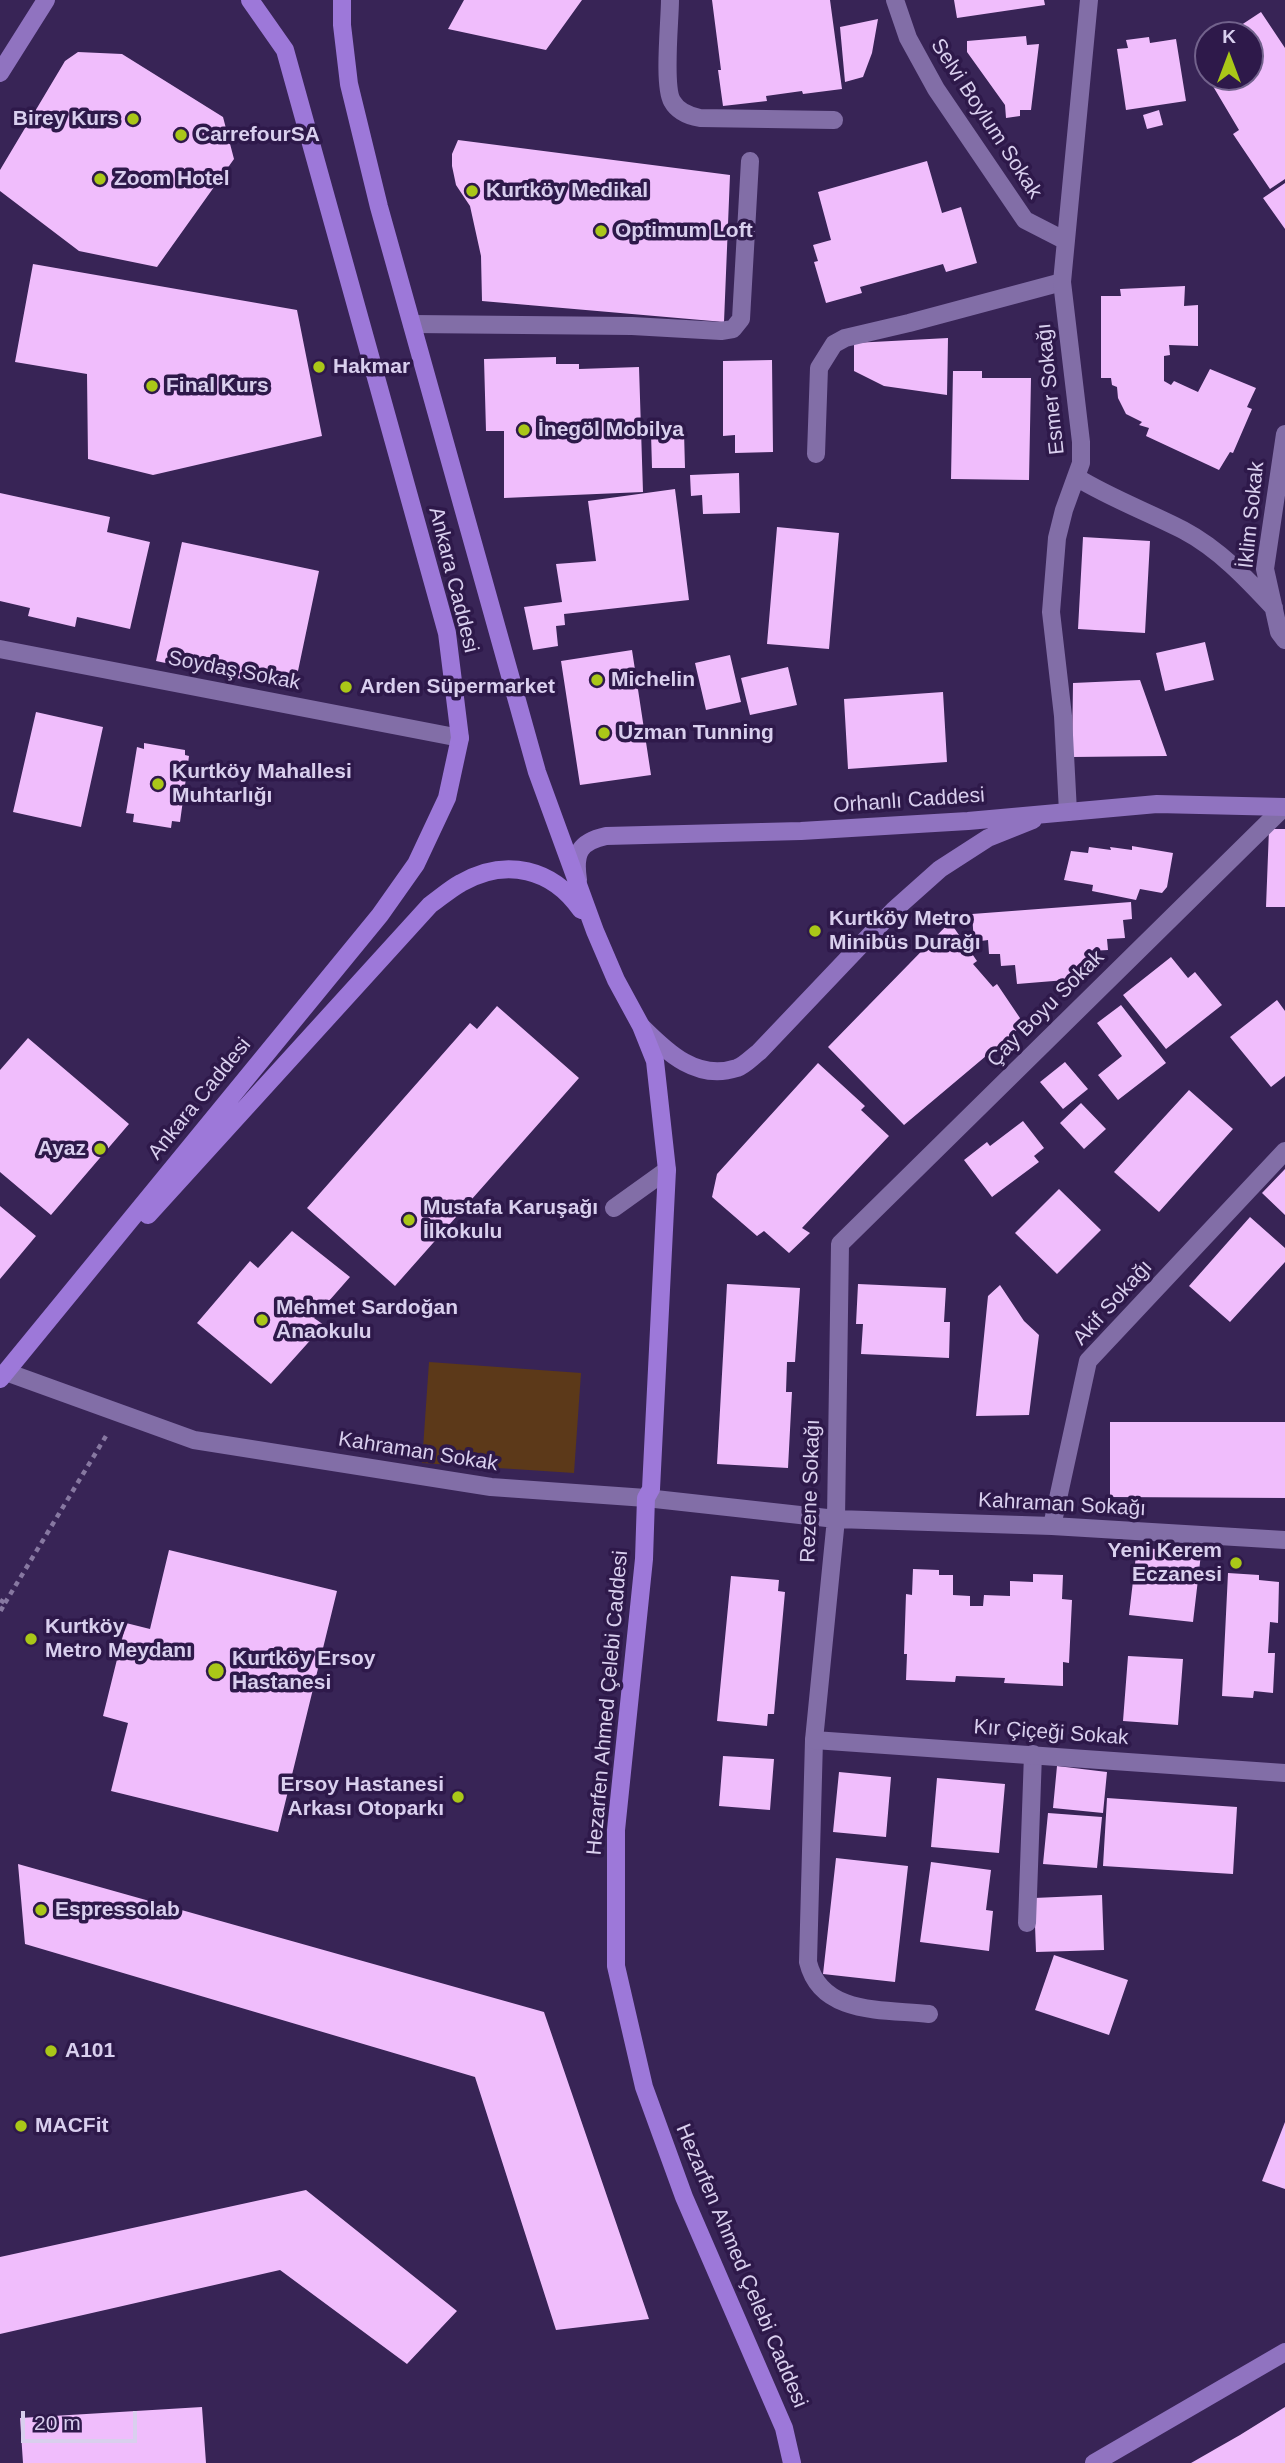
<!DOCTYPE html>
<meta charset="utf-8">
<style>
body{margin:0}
#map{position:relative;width:1285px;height:2463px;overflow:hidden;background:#382456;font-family:Arial,sans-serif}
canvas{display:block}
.north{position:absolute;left:1194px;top:21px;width:70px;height:70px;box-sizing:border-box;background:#2e194a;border:2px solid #72628c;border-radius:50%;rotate:0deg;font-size:19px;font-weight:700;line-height:28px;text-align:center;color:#d9cfee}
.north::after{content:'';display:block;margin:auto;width:24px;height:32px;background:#aac718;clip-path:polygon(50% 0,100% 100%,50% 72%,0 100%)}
.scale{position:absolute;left:21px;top:2411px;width:116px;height:32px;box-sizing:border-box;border:4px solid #d9cfee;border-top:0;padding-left:9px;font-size:21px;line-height:24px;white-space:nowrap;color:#d9cfee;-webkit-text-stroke:5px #2e194a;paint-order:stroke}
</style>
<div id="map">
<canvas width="1285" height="2463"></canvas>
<div class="north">K</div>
<div class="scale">20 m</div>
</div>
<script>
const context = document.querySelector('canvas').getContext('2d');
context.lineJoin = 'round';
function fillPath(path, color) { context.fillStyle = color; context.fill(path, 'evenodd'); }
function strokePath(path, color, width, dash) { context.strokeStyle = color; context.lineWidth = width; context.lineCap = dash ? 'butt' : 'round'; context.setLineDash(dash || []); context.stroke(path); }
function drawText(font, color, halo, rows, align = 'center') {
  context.font = font + ' Arial,sans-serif'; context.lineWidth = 7; context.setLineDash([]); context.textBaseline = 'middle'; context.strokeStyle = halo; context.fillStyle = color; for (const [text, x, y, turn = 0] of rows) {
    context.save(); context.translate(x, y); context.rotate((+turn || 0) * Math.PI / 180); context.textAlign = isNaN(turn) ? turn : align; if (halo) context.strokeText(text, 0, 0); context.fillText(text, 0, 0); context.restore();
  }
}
fillPath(new Path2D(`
 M 429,1362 L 581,1373 L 574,1473 L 422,1463 Z`), '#5c3919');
fillPath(new Path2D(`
 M 464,0 L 582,0 L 546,50 L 448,29 Z
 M 712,0 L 830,0 L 842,89 L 803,94 L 802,91 L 766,96 L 767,101 L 723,106 L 718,70 L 721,70 Z
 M 954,0 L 1044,0 L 1045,5 L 957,18 Z
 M 1261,12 L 1285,48 L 1285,179 L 1270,189 L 1233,134 L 1239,130 L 1198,61 L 1208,55 L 1208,77 L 1250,77 L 1250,35 L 1226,35 Z
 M 878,19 L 872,53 L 863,77 L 845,82 L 840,27 Z
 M 1026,36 L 1027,45 L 1039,44 L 1031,110 L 1020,110 L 1020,116 L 1006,118 L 1005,105 L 967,52 L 967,41 Z
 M 1149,37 L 1150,43 L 1176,39 L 1186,101 L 1126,110 L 1117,49 L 1128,48 L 1126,40 Z
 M 78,52 L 122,54 L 223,117 L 234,159 L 157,267 L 79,251 L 0,191 L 0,170 L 65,61 Z
 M 1159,110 L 1163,125 L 1147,129 L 1143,115 Z
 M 458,140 L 730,175 L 724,322 L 482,301 L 481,256 L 470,206 L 456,185 L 452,166 L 452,154 Z
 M 927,161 L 942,213 L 961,207 L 977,263 L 946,272 L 943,264 L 860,287 L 862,293 L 826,303 L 814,262 L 818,261 L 813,245 L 831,240 L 818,192 Z
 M 1285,183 L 1285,229 L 1263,198 Z
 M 33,264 L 297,310 L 322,436 L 153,475 L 88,459 L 87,374 L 15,362 Z
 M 1185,286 L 1184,306 L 1198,305 L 1198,346 L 1169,345 L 1170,355 L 1164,356 L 1164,381 L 1171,385 L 1174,381 L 1198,392 L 1210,369 L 1256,388 L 1247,407 L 1252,409 L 1233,453 L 1230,452 L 1219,470 L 1146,436 L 1149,428 L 1139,425 L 1142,422 L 1126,414 L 1118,398 L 1117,387 L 1112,385 L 1111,378 L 1101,378 L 1101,296 L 1121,296 L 1120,289 Z
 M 948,338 L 947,395 L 884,386 L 854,371 L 854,343 Z
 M 556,357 L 556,364 L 579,364 L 579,369 L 639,367 L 643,492 L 504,498 L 504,431 L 486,431 L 484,359 Z
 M 772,360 L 773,452 L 735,453 L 735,435 L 723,436 L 723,361 Z
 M 953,371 L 982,371 L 982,378 L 1031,378 L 1029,480 L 951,479 Z
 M 684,432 L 685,468 L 652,468 L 651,433 Z
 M 739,473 L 740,513 L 703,514 L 702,495 L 691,496 L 690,475 Z
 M 675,489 L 689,600 L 564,614 L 565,625 L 556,626 L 558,646 L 533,650 L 524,607 L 562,602 L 556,564 L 596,561 L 588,501 Z
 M 0,493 L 110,517 L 107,532 L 150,542 L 130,629 L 77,617 L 75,627 L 28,616 L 30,608 L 0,601 Z
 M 777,527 L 839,533 L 829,649 L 767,644 Z
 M 1083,537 L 1150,541 L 1145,633 L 1078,629 Z
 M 182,542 L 319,571 L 294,690 L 156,661 Z
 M 1205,642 L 1214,680 L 1165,691 L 1156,653 Z
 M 632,650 L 651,775 L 580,785 L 561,661 Z
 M 730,655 L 741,702 L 706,710 L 695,663 Z
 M 788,667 L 797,705 L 750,715 L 741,678 Z
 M 1140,680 L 1167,756 L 1072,757 L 1073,683 Z
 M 943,692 L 947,762 L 848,769 L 844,699 Z
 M 36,712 L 103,727 L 81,827 L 13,812 Z
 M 144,743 L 185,750 L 185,755 L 189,756 L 180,822 L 172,821 L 171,828 L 133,822 L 134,814 L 126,813 L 137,747 L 144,749 Z
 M 1269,829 L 1285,829 L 1285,907 L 1266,907 Z
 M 1132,846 L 1173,853 L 1167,887 L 1162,893 L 1140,889 L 1136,900 L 1092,891 L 1093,885 L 1064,880 L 1071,851 L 1088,853 L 1089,847 L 1111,850 L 1110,847 L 1132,850 Z
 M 1131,902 L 1132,919 L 1123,920 L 1125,938 L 1107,939 L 1108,950 L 1090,951 L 1091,968 L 1078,968 L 1078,979 L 1017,984 L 1015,965 L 1001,966 L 1000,954 L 989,954 L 988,940 L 974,942 L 972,914 Z
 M 950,922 L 977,961 L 973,964 L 993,987 L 997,984 L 1024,1024 L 904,1125 L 828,1047 Z
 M 1171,957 L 1188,978 L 1195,972 L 1222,1005 L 1166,1049 L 1123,995 Z
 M 1277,1000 L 1285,1011 L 1285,1076 L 1271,1087 L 1230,1037 Z
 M 1121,1005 L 1166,1063 L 1118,1100 L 1098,1075 L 1122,1056 L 1097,1023 Z
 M 497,1006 L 579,1078 L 395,1286 L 307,1208 L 470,1023 L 477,1029 Z
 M 28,1038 L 129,1124 L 51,1215 L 0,1172 L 0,1070 Z
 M 1065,1062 L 1088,1089 L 1063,1109 L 1040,1082 Z
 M 818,1063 L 865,1106 L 861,1110 L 889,1136 L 802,1228 L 810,1233 L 789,1253 L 764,1231 L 757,1236 L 712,1197 L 717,1174 Z
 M 1189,1090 L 1233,1129 L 1159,1212 L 1114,1172 Z
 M 1081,1103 L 1106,1129 L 1084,1149 L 1060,1123 Z
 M 1023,1121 L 1044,1148 L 1034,1156 L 1039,1162 L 992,1197 L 964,1160 L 987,1142 L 990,1146 Z
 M 1285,1169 L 1285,1215 L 1262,1193 Z
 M 1059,1189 L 1101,1230 L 1057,1274 L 1015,1233 Z
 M 0,1206 L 36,1236 L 0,1279 Z
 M 1250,1217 L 1285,1248 L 1285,1262 L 1230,1322 L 1189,1286 Z
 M 292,1231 L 350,1277 L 314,1318 L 324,1325 L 271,1384 L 197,1323 L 250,1261 L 258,1268 Z
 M 727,1284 L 800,1288 L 795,1362 L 787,1362 L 786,1392 L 792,1392 L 788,1468 L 717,1464 Z
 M 858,1284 L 946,1288 L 944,1322 L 950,1322 L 949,1358 L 861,1354 L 863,1324 L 856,1324 Z
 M 1000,1285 L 1024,1321 L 1039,1335 L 1029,1415 L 976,1416 L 988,1296 Z
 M 1110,1422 L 1285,1422 L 1285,1498 L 1110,1497 Z
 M 1137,1547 L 1201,1554 L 1193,1622 L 1129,1615 Z
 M 169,1550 L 337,1591 L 278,1832 L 111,1791 L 128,1723 L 103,1716 L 126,1623 L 150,1629 Z
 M 913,1569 L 939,1570 L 939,1575 L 953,1575 L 953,1595 L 970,1596 L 970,1606 L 983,1606 L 984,1595 L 1010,1596 L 1010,1581 L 1033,1582 L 1033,1574 L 1063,1575 L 1062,1599 L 1072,1600 L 1069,1663 L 1063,1662 L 1063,1686 L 1004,1683 L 1005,1678 L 956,1676 L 955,1682 L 906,1680 L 907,1654 L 904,1654 L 906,1594 L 912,1595 Z
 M 1228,1573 L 1259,1575 L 1259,1580 L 1279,1582 L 1278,1623 L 1270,1622 L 1268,1653 L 1275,1653 L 1273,1693 L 1254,1691 L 1253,1698 L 1222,1696 Z
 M 731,1576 L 779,1580 L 778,1591 L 785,1592 L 774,1714 L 768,1714 L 767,1726 L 717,1721 Z
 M 1128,1656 L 1183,1659 L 1178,1725 L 1123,1721 Z
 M 723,1756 L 774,1759 L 770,1810 L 719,1806 Z
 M 1057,1766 L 1107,1772 L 1103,1813 L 1053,1808 Z
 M 839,1772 L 891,1777 L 886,1837 L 833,1832 Z
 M 937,1778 L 1005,1784 L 999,1853 L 931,1847 Z
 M 1107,1798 L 1237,1807 L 1233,1874 L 1103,1866 Z
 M 1048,1813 L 1102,1817 L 1097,1868 L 1043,1864 Z
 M 836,1858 L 908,1866 L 895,1982 L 823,1974 Z
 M 931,1862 L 991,1870 L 986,1910 L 993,1911 L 989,1951 L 920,1942 Z
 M 18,1864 L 544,2012 L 649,2319 L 556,2330 L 475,2077 L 25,1944 Z
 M 1102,1895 L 1104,1950 L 1036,1952 L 1034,1898 Z
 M 1054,1955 L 1128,1980 L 1109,2035 L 1035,2010 Z
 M 1285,2122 L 1285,2189 L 1262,2181 Z
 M 306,2190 L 457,2311 L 407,2364 L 280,2270 L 0,2334 L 0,2257 Z
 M 202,2407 L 206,2463 L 23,2463 L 20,2418 Z
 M 1285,2407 L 1285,2463 L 1191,2463 L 1240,2435 Z`), '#f0bdfc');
strokePath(new Path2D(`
 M 0,1600 L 5,1603 L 0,1612
 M 5,1603 L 106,1436`), '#8778a1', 4.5, [5, 5]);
strokePath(new Path2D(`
 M 670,0 C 670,21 663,85 672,101 C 678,112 689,116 700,118 L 834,120
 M 412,324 L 632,326 L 721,331 L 733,329 L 741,319 L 750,161
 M 816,454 L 819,368 L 834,344 L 845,338 L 909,323 L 1062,282
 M 614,1208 L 667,1170
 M 814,1740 L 808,1962 C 821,2016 885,2009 929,2014
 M 1027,1923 L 1033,1754`), '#826ea7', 18);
strokePath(new Path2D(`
 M 895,0 L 908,38 L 936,89 L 1025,220 L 1064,240
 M 1285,434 L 1265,569 L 1279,632 L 1285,640
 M 1076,477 C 1110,498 1148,512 1183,530 C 1219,549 1247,579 1274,608
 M 0,649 L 460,738
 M 1284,807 L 840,1244 L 836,1519 L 814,1740 L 1285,1773
 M 1068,812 L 1063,716 L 1051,612 L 1057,538 L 1064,510 L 1081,463 L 1081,442 L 1062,282 L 1089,0
 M 6,1372 L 194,1440 L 491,1487 L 646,1498 L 836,1519 L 1052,1526 L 1285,1540
 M 1052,1526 L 1088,1361 L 1285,1151`), '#826ea7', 18);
strokePath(new Path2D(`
 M 0,73 L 46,0
 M 578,880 C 574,853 579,842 606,836 L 801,831 L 968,821 L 1157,804 L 1285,807
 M 642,1027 C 668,1053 697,1081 737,1068 C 745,1065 752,1057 759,1052 L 894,910 L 940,869 L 988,838 L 1033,820
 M 1094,2463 L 1285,2352`), '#9073c0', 18);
strokePath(new Path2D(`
 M 342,0 L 342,25 L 349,84 L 379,207 L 537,772 L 595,931 L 616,980 L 641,1026 L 655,1061 L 667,1170 L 651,1489 L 646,1498 L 644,1559 L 616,1830 L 616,1966 L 644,2087 L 684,2197 L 784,2428 L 792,2463
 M 148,1215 L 430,905 C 440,898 450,889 461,883 C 506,857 553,869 581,910
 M 0,1379 L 380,915 L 416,864 L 447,798 L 460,738 L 447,633 L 285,50 L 250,0`), '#9d78d9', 18);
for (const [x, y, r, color] of [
 [133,119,7,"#aac718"],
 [181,135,7,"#aac718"],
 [100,179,7,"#aac718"],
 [472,191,7,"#aac718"],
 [601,231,7,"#aac718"],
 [319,367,7,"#aac718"],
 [152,386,7,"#aac718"],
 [524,430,7,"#aac718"],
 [597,680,7,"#aac718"],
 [346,687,7,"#aac718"],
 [604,733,7,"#aac718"],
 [158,784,7,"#aac718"],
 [815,931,7,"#aac718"],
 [100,1149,7,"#aac718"],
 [409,1220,7,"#aac718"],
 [262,1320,7,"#aac718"],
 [1236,1563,7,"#aac718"],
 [31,1639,7,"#aac718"],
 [216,1671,9,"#aac718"],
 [458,1797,7,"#aac718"],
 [41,1910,7,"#aac718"],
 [51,2051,7,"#aac718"],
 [21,2126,7,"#aac718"]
]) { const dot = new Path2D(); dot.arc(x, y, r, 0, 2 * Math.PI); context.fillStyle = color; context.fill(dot); strokePath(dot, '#2e194a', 2.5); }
drawText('bold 21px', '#d9cfee', '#2e194a', [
 ["Birey Kurs",119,119,"right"],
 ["CarrefourSA",195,135],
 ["Zoom Hotel",114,179],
 ["Kurtköy Medikal",486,191],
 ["Optimum Loft",615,231],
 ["Hakmar",333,367],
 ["Final Kurs",166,386],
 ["İnegöl Mobilya",538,430],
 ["Michelin",611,680],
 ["Arden Süpermarket",360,687],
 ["Uzman Tunning",618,733],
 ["Kurtköy Mahallesi",172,772],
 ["Muhtarlığı",172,796],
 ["Kurtköy Metro",829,919],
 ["Minibüs Durağı",829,943],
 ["Ayaz",86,1149,"right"],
 ["Mustafa Karuşağı",423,1208],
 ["İlkokulu",423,1232],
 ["Mehmet Sardoğan",276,1308],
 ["Anaokulu",276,1332],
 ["Yeni Kerem",1222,1551,"right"],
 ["Eczanesi",1222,1575,"right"],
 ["Kurtköy",45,1627],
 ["Metro Meydanı",45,1651],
 ["Kurtköy Ersoy",232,1659],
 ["Hastanesi",232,1683],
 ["Ersoy Hastanesi",444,1785,"right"],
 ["Arkası Otoparkı",444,1809,"right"],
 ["Espressolab",55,1910],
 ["A101",65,2051],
 ["MACFit",35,2126]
], 'left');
drawText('21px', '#d9cfee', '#2e194a', [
 ["Selvi Boylum Sokak",986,119,57],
 ["Esmer Sokağı",1051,389,-96],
 ["İklim Sokak",1252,515,-84],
 ["Ankara Caddesi",453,580,76],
 ["Soydaş Sokak",234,671,11],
 ["Orhanlı Caddesi",909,801,-4],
 ["Çay Boyu Sokak",1046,1009,-45],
 ["Ankara Caddesi",200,1099,-51],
 ["Akif Sokağı",1113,1303,-48],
 ["Kahraman Sokak",418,1452,9],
 ["Rezene Sokağı",811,1491,-88],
 ["Kahraman Sokağı",1062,1505,3],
 ["Hezarfen Ahmed Çelebi Caddesi",608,1703,-85],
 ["Kır Çiçeği Sokak",1051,1733,4],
 ["Hezarfen Ahmed Çelebi Caddesi",741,2266,67]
]);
</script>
